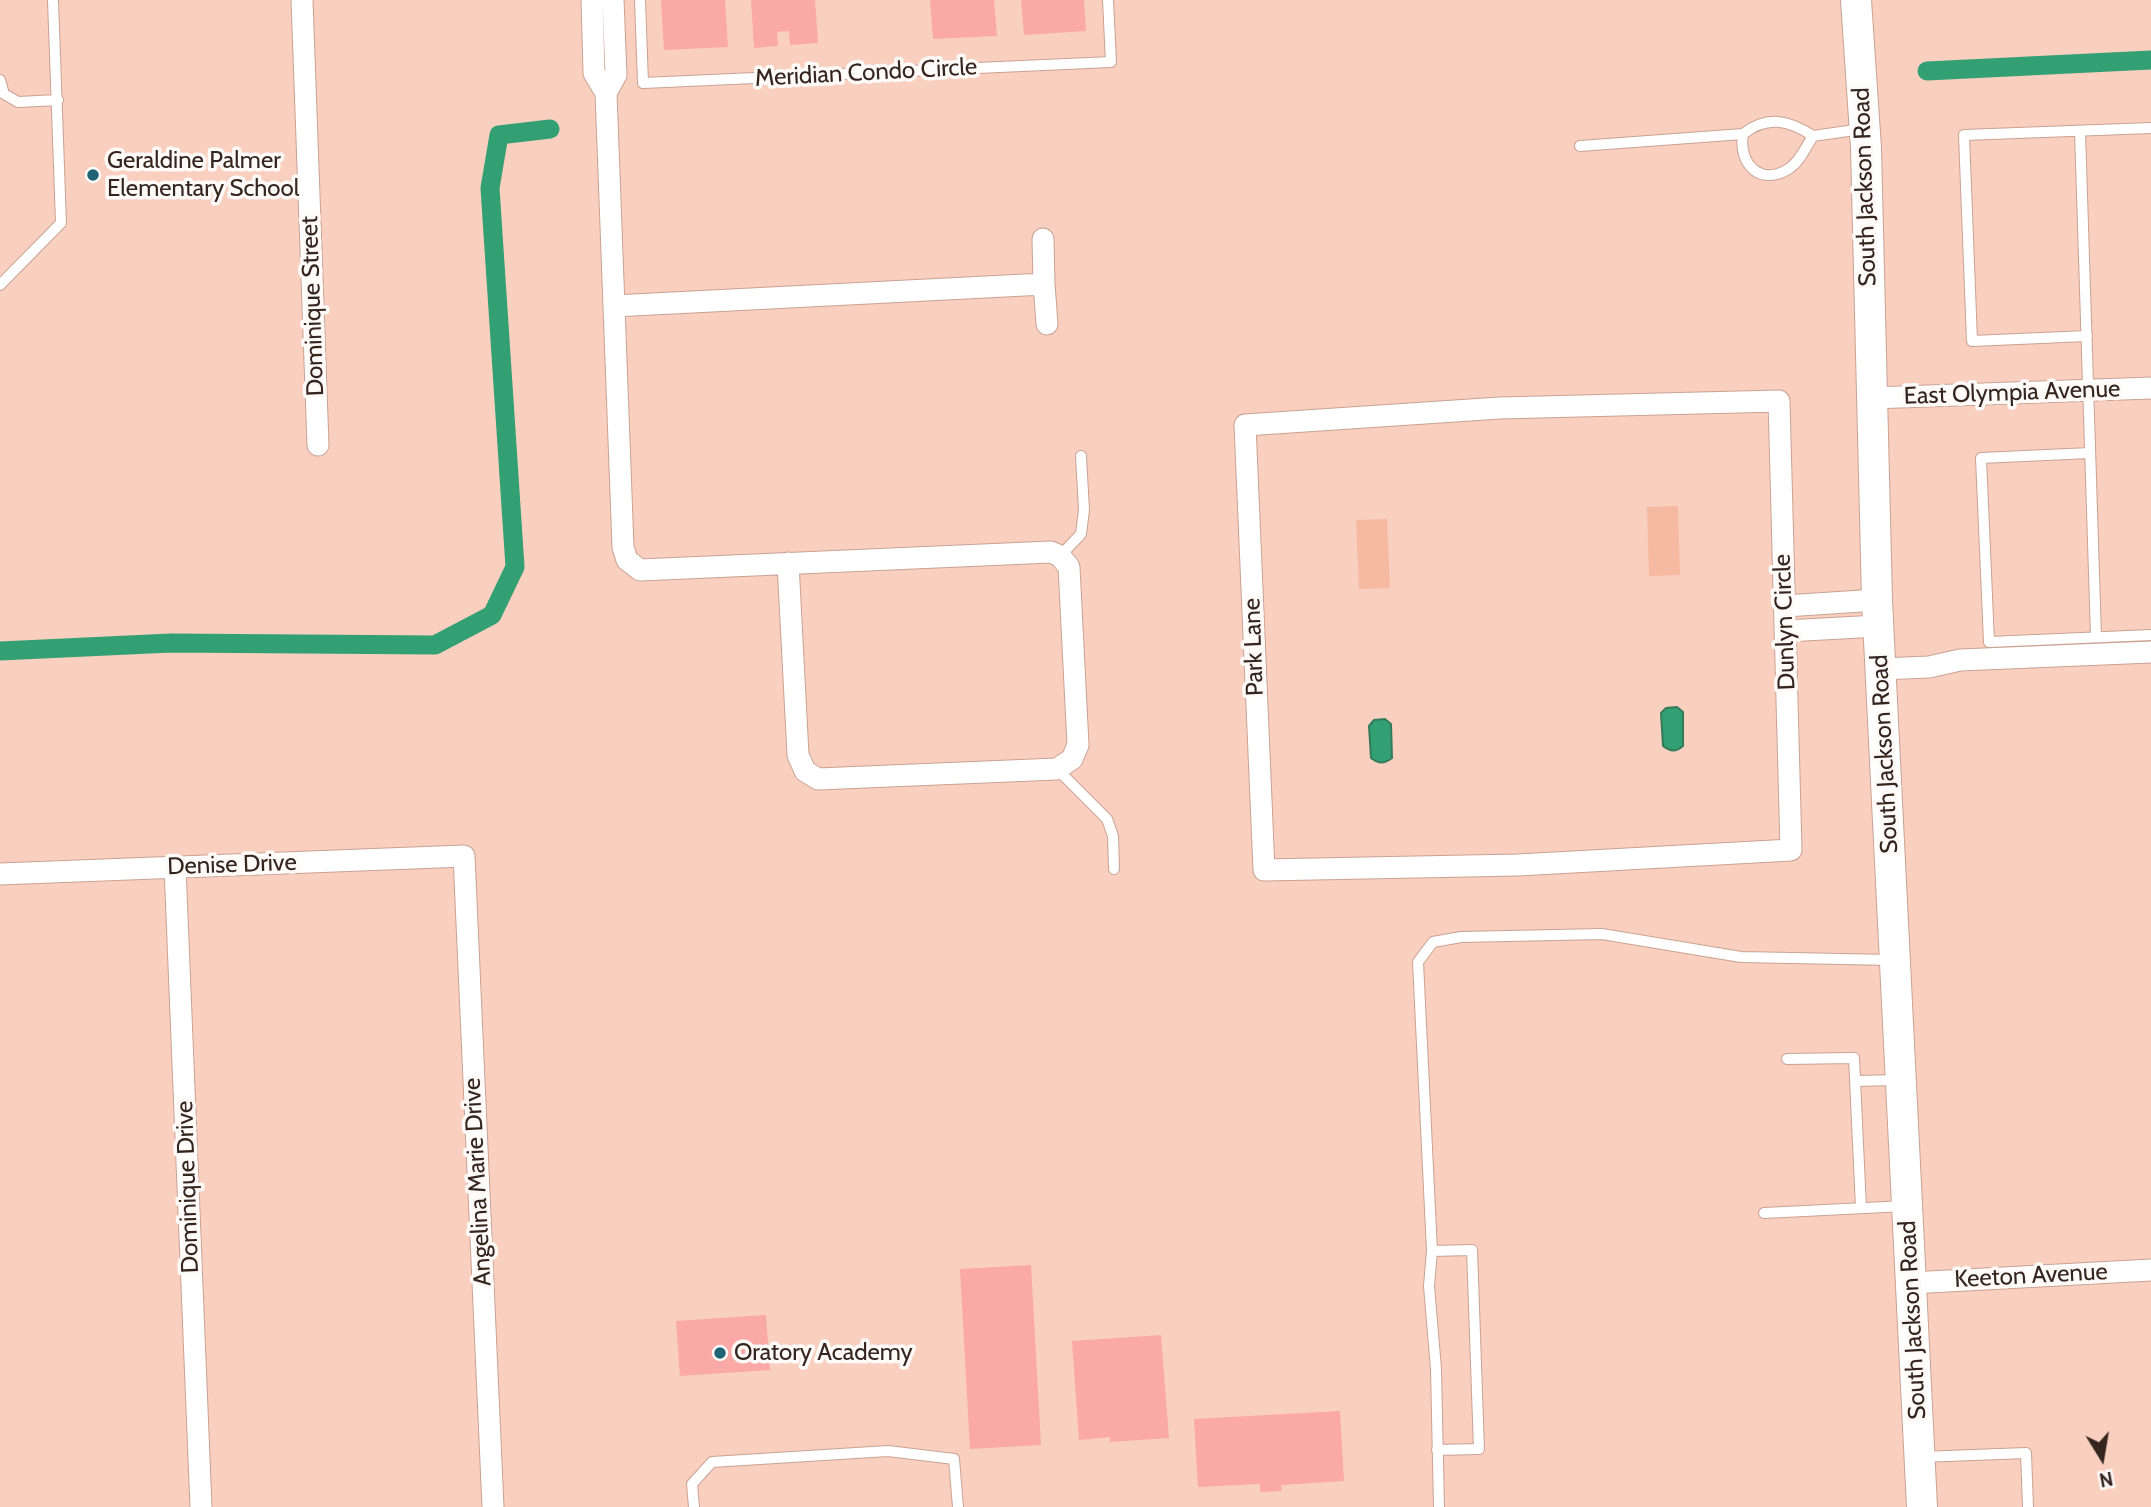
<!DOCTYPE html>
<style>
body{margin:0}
#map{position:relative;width:2151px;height:1507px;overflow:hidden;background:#f9cfbf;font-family:Cabin,sans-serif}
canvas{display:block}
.north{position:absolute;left:2067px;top:1423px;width:70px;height:70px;-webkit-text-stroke:5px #fefaf8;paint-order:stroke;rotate:169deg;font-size:19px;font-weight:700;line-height:28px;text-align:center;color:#34251f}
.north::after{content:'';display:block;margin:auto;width:24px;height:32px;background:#34251f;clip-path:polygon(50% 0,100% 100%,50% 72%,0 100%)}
</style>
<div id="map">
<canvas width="2151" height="1507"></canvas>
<div class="north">N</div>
</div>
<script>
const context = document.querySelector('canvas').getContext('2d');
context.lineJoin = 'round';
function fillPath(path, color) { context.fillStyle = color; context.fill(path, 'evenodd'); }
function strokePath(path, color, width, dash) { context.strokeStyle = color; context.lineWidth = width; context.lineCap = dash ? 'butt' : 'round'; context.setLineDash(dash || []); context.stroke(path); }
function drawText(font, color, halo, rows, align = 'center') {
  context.font = font + ' Cabin,sans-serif'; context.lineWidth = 7; context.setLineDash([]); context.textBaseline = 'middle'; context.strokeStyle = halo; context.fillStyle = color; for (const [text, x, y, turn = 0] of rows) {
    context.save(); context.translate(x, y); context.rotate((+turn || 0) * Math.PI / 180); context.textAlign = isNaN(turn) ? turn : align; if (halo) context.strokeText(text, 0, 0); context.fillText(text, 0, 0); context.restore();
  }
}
fillPath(new Path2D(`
 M 1678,506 L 1680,575 L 1649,576 L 1647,507 Z
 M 1387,519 L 1390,588 L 1359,589 L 1356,520 Z`), '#f6b9a1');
const water = new Path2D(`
 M 1677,707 L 1683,712 L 1683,746 C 1676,752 1671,752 1663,746 L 1661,713 L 1666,708 Z
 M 1385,719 L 1391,724 L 1392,758 C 1384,764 1379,764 1371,758 L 1369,726 L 1374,720 Z`);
fillPath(water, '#32a073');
strokePath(water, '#337b5a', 2);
strokePath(new Path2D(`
 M 1927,71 L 2151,60
 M 0,651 L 171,643 L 435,645 L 492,615 L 515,567 L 490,188 L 499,135 L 550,129`), '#32a073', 19);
fillPath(new Path2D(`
 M 661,0 L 725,0 L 728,47 L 664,50 Z
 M 751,0 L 815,0 L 818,43 L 790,45 L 789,31 L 777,32 L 778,46 L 754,48 Z
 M 930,0 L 994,0 L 997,36 L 933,39 Z
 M 1021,0 L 1084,0 L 1086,31 L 1024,35 Z
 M 1031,1265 L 1041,1445 L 970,1449 L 960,1269 Z
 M 766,1315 L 770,1370 L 680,1376 L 676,1321 Z
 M 1161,1335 L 1169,1438 L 1110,1442 L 1110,1437 L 1079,1440 L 1072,1341 Z
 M 1340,1411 L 1344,1481 L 1281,1485 L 1282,1491 L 1260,1492 L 1260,1484 L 1198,1487 L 1194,1419 Z`), '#faa9a6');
const service = new Path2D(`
 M 640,0 L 643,83 L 1111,62 L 1108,0
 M 0,80 L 4,94 L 18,102 L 58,100
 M 2080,131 L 2096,637
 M 1743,134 C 1767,115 1789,120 1813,136
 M 1580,146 L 1743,134 C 1738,165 1761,187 1790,168 C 1800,161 1806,147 1813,136 L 1862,129
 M 0,285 L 61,223 L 53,0
 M 2087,336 L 1972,341 L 1964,135 L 2151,128
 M 2090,453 L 1981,458 L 1989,642 L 2151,635
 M 1060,556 L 1081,534 L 1084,510 L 1081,456
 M 1057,769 L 1107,819 L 1113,836 L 1114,869
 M 1787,1059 L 1854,1058 L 1861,1208
 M 1856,1081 L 1898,1080
 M 1764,1213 L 1905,1206
 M 1432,1251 L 1472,1250 L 1479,1449 L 1437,1450
 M 1921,1457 L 2026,1453 L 2028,1507
 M 694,1507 L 692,1484 L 712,1462 L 888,1451 L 954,1459 L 958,1507
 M 1439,1507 L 1436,1369 L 1429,1286 L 1432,1251 L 1418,962 L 1433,942 L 1461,937 L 1602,934 L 1741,957 L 1892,960`);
const minor = new Path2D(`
 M 302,0 L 318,445
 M 592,0 L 594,73 L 606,93 L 616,75 L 613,0
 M 606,93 L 623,547 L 627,560 L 640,570 L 1051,552 L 1060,556 L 1069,567 L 1078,745 L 1072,759 L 1057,769 L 818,779 L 805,771 L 798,755 L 788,563
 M 1044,284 L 1047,324
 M 614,306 L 1044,284 L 1043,239
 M 1872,398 L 2151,388
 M 1779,401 L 1791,850 L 1518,865 L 1264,870 L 1245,425 L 1500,408 Z
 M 1785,606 L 1877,600
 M 1786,631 L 1878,626
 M 1881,669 L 1929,667 L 1960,660 L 2151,652
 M 175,867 L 201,1507
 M 0,874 L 464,856 L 493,1507
 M 1911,1283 L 2151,1270`);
const secondary = new Path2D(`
 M 1856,0 L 1866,148 L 1877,600 L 1922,1507`);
strokePath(service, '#caa293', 12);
strokePath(minor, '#caa293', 23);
strokePath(secondary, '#caa293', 32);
strokePath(service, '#fff', 10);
strokePath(minor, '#fff', 21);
strokePath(secondary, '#fff', 30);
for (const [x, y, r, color] of [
 [93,175,7,"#206276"],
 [720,1353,7,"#206276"]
]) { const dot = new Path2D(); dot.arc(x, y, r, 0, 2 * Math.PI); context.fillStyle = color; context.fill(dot); strokePath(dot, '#fefaf8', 2.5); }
drawText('24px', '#34251f', '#fefaf8', [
 ["Meridian Condo Circle",866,73,-3],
 ["South Jackson Road",1865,187,-92],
 ["Dominique Street",313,306,-92],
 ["East Olympia Avenue",2012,393,-2],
 ["Dunlyn Circle",1785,622,-92],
 ["Park Lane",1254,647,-92],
 ["South Jackson Road",1885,754,-93],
 ["Denise Drive",232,865,-2],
 ["Angelina Marie Drive",478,1182,-93],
 ["Dominique Drive",188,1187,-92],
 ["Keeton Avenue",2031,1276,-3],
 ["South Jackson Road",1913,1320,-93]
]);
drawText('24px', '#34251f', '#fefaf8', [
 ["Geraldine Palmer",107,161],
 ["Elementary School",107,189],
 ["Oratory Academy",734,1353]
], 'left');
</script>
